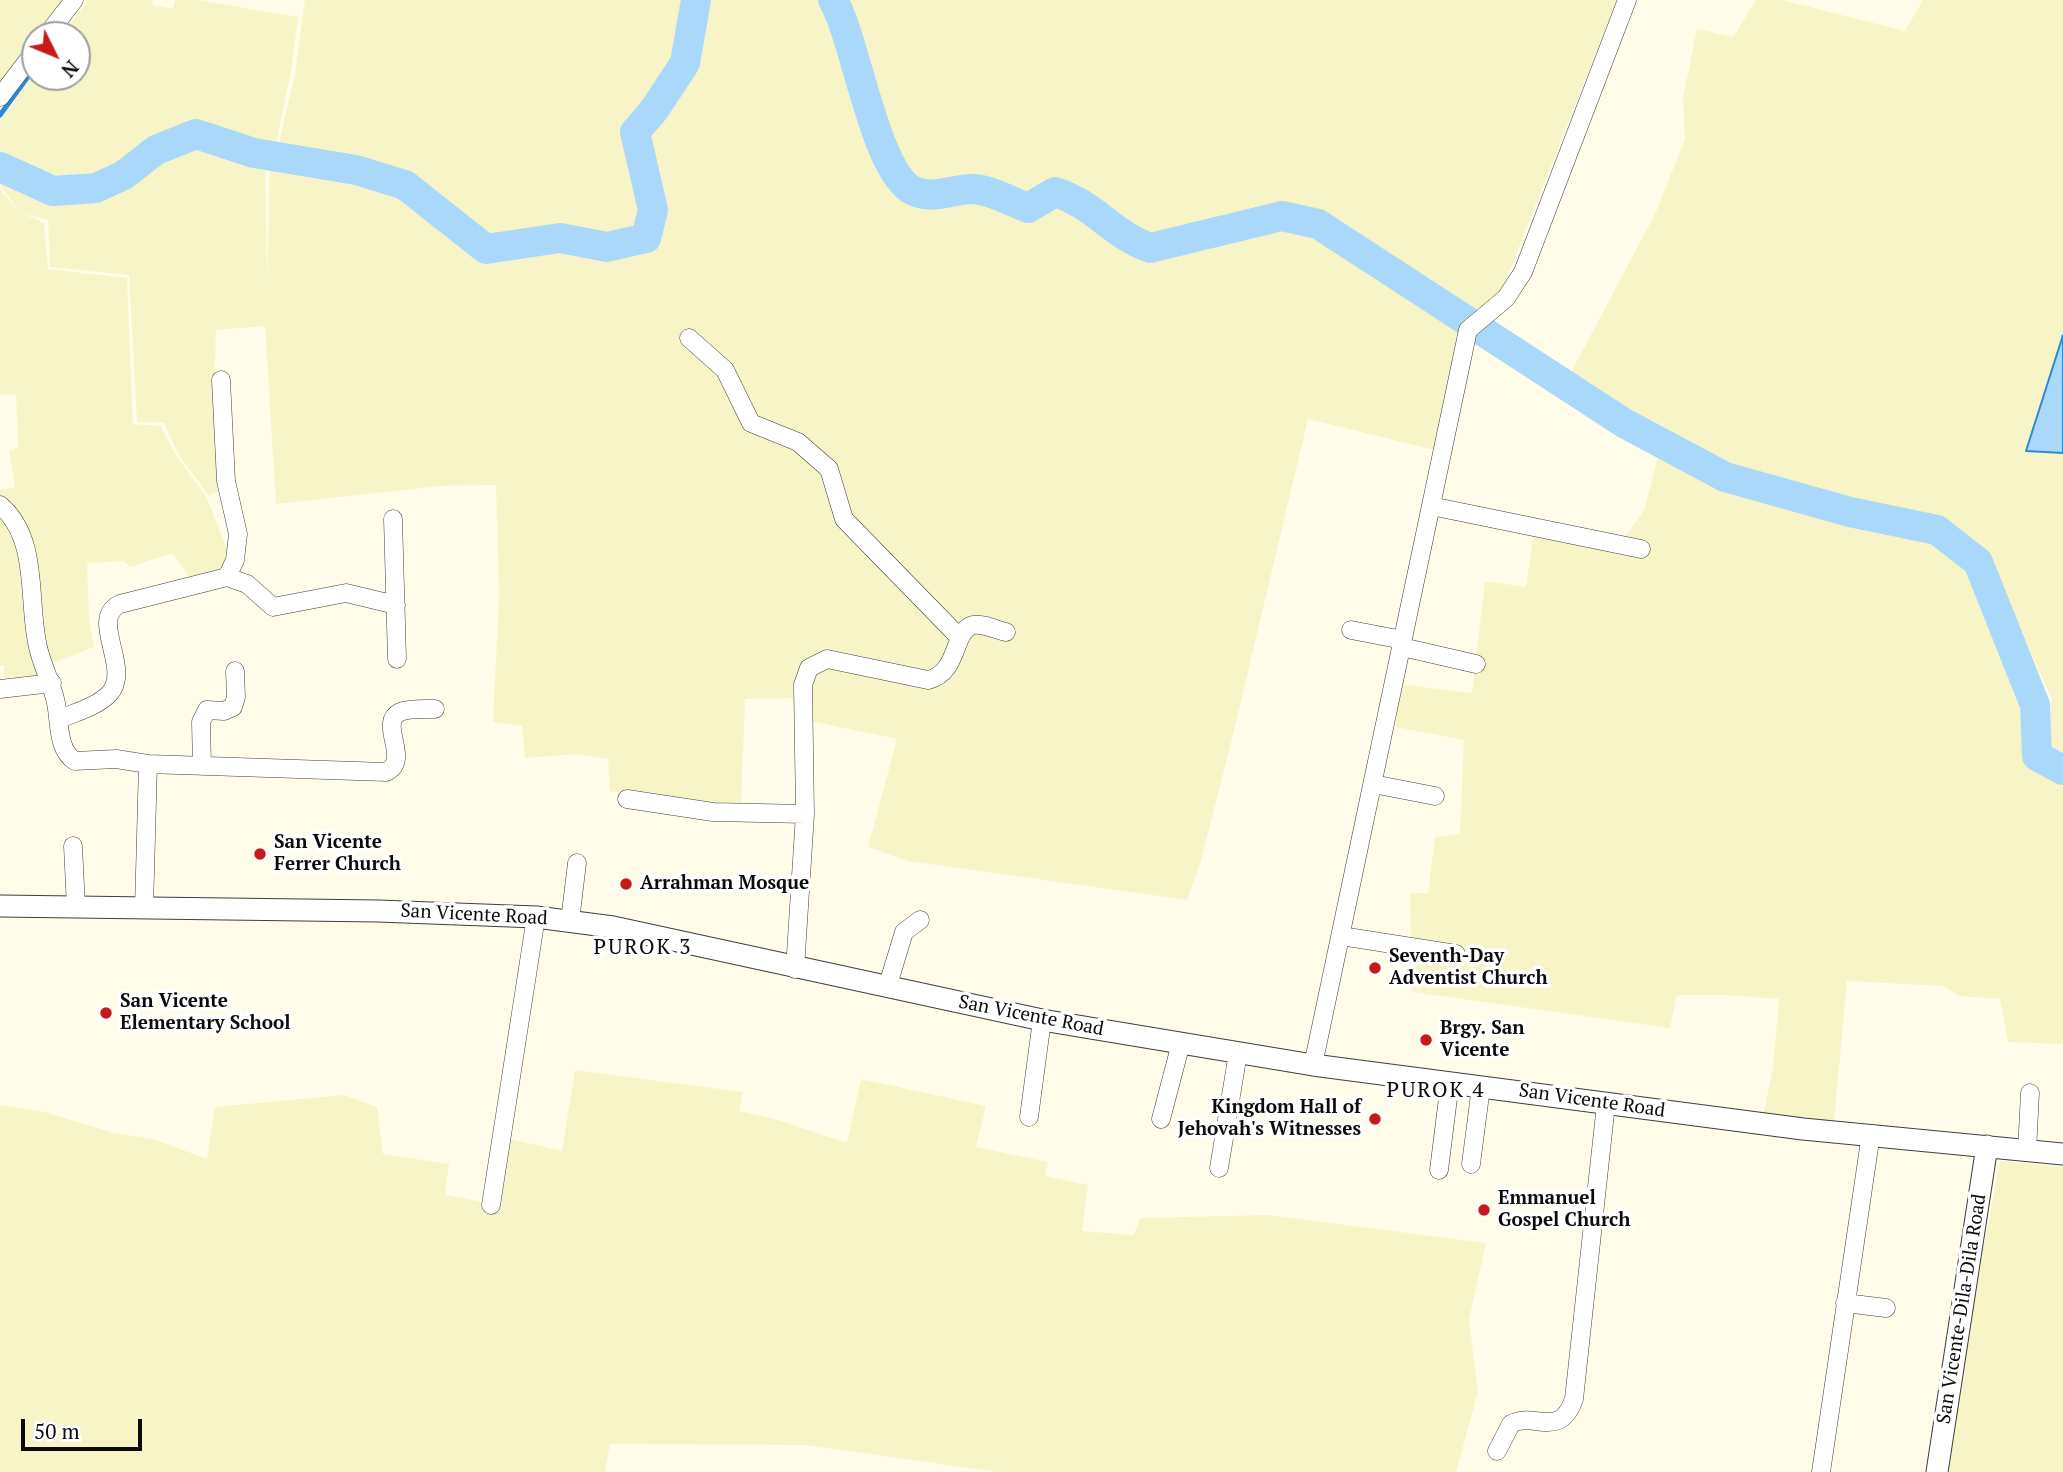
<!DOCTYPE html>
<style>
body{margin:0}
#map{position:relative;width:2063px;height:1472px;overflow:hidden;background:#fffcea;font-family:"PT Serif",serif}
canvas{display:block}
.north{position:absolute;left:21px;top:21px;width:70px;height:70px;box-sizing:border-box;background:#fff;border:2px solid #9d9d9d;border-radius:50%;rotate:133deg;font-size:19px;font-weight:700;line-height:28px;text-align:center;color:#0b0b0b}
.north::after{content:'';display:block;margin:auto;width:24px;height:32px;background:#c51b1a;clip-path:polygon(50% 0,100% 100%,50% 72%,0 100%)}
.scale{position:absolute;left:21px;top:1419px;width:121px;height:32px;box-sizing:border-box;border:4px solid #0b0b0b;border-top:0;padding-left:9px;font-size:21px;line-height:24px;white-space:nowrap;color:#0b0b0b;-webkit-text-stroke:5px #fff;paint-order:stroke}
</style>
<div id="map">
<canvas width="2063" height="1472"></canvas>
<div class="north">N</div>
<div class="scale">50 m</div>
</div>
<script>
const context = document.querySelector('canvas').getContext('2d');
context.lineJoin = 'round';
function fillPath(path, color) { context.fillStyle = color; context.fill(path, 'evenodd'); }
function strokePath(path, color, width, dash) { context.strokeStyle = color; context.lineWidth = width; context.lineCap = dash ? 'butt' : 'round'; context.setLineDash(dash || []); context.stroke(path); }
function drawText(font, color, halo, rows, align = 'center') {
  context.font = font + ' "PT Serif",serif'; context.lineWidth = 7; context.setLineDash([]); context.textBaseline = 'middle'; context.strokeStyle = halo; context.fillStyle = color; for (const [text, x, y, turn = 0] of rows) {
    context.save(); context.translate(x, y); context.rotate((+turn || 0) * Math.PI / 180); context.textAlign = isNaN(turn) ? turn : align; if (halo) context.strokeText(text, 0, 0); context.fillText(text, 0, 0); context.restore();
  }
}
fillPath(new Path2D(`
 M 0,0 L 68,0 L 41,35 L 35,35 L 35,42 L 0,89 Z
 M 88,0 L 153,0 L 152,5 L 173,9 L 175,0 L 198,0 L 298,17 L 291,72 L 274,152 L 259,151 L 190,131 L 153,148 L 123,172 L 93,185 L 56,188 L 0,164 L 0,121 L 35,72 L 35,77 L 77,77 L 77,35 L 62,35 Z
 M 305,0 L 689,0 L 679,60 L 630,132 L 641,235 L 608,243 L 560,234 L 488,243 L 463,227 L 413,185 L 386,173 L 339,161 L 277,151 L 295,73 Z
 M 699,0 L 828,0 L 840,20 L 890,175 L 909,194 L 941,199 L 971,192 L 1028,211 L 1056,195 L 1078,203 L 1124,242 L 1151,251 L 1282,219 L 1317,227 L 1461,325 L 1434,450 L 1308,419 L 1233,735 L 1200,864 L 1187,900 L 908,861 L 868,847 L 897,739 L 806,720 L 799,698 L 745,699 L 741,805 L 695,805 L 610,791 L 608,759 L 578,754 L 525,758 L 522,726 L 493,722 L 499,596 L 496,485 L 441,486 L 276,504 L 265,326 L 216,330 L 214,396 L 225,488 L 209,496 L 178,454 L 164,423 L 137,422 L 129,275 L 50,267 L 48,220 L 24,214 L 44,223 L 48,269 L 127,278 L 133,424 L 161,426 L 175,454 L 207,498 L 231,559 L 224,579 L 195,586 L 173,553 L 130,567 L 124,561 L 87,563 L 89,617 L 94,647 L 49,665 L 30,577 L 0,503 L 0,490 L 15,487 L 9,451 L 18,447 L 16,394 L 0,395 L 0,190 L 20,213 L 0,185 L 0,176 L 50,195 L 87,196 L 116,186 L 160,153 L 196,138 L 265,160 L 267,276 L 270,159 L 403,190 L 486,253 L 558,242 L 606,251 L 647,241 L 658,209 L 641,133 L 689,64 Z
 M 839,0 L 1617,0 L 1502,290 L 1471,315 L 1324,221 L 1285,209 L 1151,241 L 1135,237 L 1087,196 L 1057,184 L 1029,201 L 974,182 L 938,189 L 920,187 L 901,174 L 865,78 L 851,20 Z
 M 1756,0 L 1782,0 L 1905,31 L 1923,0 L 2063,0 L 2063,755 L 2050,753 L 2051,697 L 1986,554 L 1943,523 L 1729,473 L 1568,378 L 1655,214 L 1685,139 L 1683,98 L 1697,29 L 1733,37 Z
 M 1659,453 L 1726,486 L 1864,523 L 1935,536 L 1975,567 L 2030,706 L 2032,759 L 2063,776 L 2063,1044 L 2008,1042 L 2000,999 L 1959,996 L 1943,986 L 1847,981 L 1834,1122 L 1763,1115 L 1773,1067 L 1779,999 L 1724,995 L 1677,995 L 1670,1028 L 1412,992 L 1410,893 L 1428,893 L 1435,837 L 1460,834 L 1464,740 L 1396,727 L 1398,684 L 1472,693 L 1485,581 L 1526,587 L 1534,531 L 1617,548 L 1644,511 Z
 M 0,513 L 23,554 L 46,676 L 4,678 L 4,665 L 0,665 Z
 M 575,1070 L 743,1092 L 739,1111 L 775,1119 L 847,1143 L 861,1079 L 986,1106 L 976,1147 L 1048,1162 L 1045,1176 L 1088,1185 L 1082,1231 L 1134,1235 L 1140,1218 L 1268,1215 L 1486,1243 L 1469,1320 L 1478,1392 L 1456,1472 L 996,1472 L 806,1445 L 610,1444 L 605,1472 L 0,1472 L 0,1105 L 45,1112 L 114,1133 L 153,1139 L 207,1159 L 215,1107 L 344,1095 L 377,1107 L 383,1154 L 449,1164 L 445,1195 L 488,1203 L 505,1138 L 562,1151 Z
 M 2000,1161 L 2063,1167 L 2063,1472 L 1941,1472 Z`), '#f7f5c8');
const water = new Path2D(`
 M 2063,335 L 2063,453 L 2026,451 Z`);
fillPath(water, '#aad8fb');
strokePath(water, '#2c89d7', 2);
strokePath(new Path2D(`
 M 0,115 L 35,67`), '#2c89d7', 5);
strokePath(new Path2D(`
 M 833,0 C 856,39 875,174 914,191 C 933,200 953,189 972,189 C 989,189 1012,202 1028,208 L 1055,192 C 1096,205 1111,234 1150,248 L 1282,216 L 1318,224 L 1624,423 L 1725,477 L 1850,512 L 1937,530 L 1978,562 L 2035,705 L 2037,756 L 2063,770
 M 0,167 L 53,191 L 96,188 L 124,175 L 156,150 L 196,134 L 254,153 L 356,170 L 405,185 L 486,249 L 560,238 L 607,247 L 646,238 L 653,210 L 635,132 L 654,110 L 685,63 L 696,0`), '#aad8fb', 30);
const minor = new Path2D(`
 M 47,35 L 74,0
 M 0,97 L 35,51
 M 689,338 L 725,370 L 751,423 L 798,442 L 829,469 L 844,519 L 960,638
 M 221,380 L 226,481 L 238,534 L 235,560 L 227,577
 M 0,505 C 40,539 27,601 38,647 C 42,666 52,683 56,703 C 60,722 57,750 75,761 L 116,759 L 148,764 L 386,772 C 412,760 377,723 400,712 C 410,708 424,709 435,709
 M 1431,506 L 1641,549
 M 393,519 L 397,659
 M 1351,630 L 1403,640
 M 1402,647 L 1476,664
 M 0,689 L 52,683
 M 60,719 C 76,712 96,707 109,694 C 133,669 88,619 120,604 L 227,577 L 247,584 L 273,607 L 346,593 L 396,605
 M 202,766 L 201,722 L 207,710 L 224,711 L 233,707 L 236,697 L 235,671
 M 1373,784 L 1435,796
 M 627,799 L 713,812 L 805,814
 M 73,846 L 76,907
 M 144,909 L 148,764
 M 570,921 L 577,863
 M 1341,936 L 1456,954
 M 795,969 L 805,814 L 803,685 L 809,668 L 827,659 L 928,680 C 960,672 952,631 973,625 C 982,623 997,630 1006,632
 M 887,988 L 904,932 L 920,920
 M 1313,1065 L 1468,330 L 1506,298 L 1523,272 L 1627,0
 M 1029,1117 L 1042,1020
 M 1161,1119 L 1181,1043
 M 2027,1151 L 2030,1093
 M 1471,1164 L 1481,1087
 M 1219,1168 L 1238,1053
 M 1439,1170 L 1450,1082
 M 491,1205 L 536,917
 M 1845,1303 L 1886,1308
 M 1497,1451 L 1511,1424 C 1534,1411 1560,1440 1574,1399 L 1606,1104
 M 1821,1472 L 1871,1134`);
const tertiary = new Path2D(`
 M 0,906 L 378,911 L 536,917 L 613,927 L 1042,1020 L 1313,1065 L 1803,1129 L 2063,1154
 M 1937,1472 L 1987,1146`);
strokePath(minor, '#3e3e3e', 19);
strokePath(tertiary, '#3e3e3e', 23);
strokePath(minor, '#fff', 18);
strokePath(tertiary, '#fff', 21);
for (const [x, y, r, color] of [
 [260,854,7,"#c51b1a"],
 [626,884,7,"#c51b1a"],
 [1375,968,7,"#c51b1a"],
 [106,1013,7,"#c51b1a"],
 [1426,1040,7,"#c51b1a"],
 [1375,1119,7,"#c51b1a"],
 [1484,1210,7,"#c51b1a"]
]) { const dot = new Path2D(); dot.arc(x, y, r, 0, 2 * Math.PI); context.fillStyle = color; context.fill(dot); strokePath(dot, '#fff', 2.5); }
drawText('bold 19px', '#0b0b0b', '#fff', [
 ["San Vicente",274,843],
 ["Ferrer Church",274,865],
 ["Arrahman Mosque",640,884],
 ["Seventh-Day",1389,957],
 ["Adventist Church",1389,979],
 ["San Vicente",120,1002],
 ["Elementary School",120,1024],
 ["Brgy. San",1440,1029],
 ["Vicente",1440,1051],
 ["Kingdom Hall of",1361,1108,"right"],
 ["Jehovah's Witnesses",1361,1130,"right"],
 ["Emmanuel",1498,1199],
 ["Gospel Church",1498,1221]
], 'left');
drawText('19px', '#0b0b0b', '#fff', [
 ["San Vicente Road",474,915,3],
 ["San Vicente Road",1031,1016,11],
 ["San Vicente Road",1592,1101,8],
 ["San Vicente-Dila-Dila Road",1962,1309,-81]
]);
context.letterSpacing = '2px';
drawText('21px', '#0b0b0b', '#fff', [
 ["PUROK 3",643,948],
 ["PUROK 4",1436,1091]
]);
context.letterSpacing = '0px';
</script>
